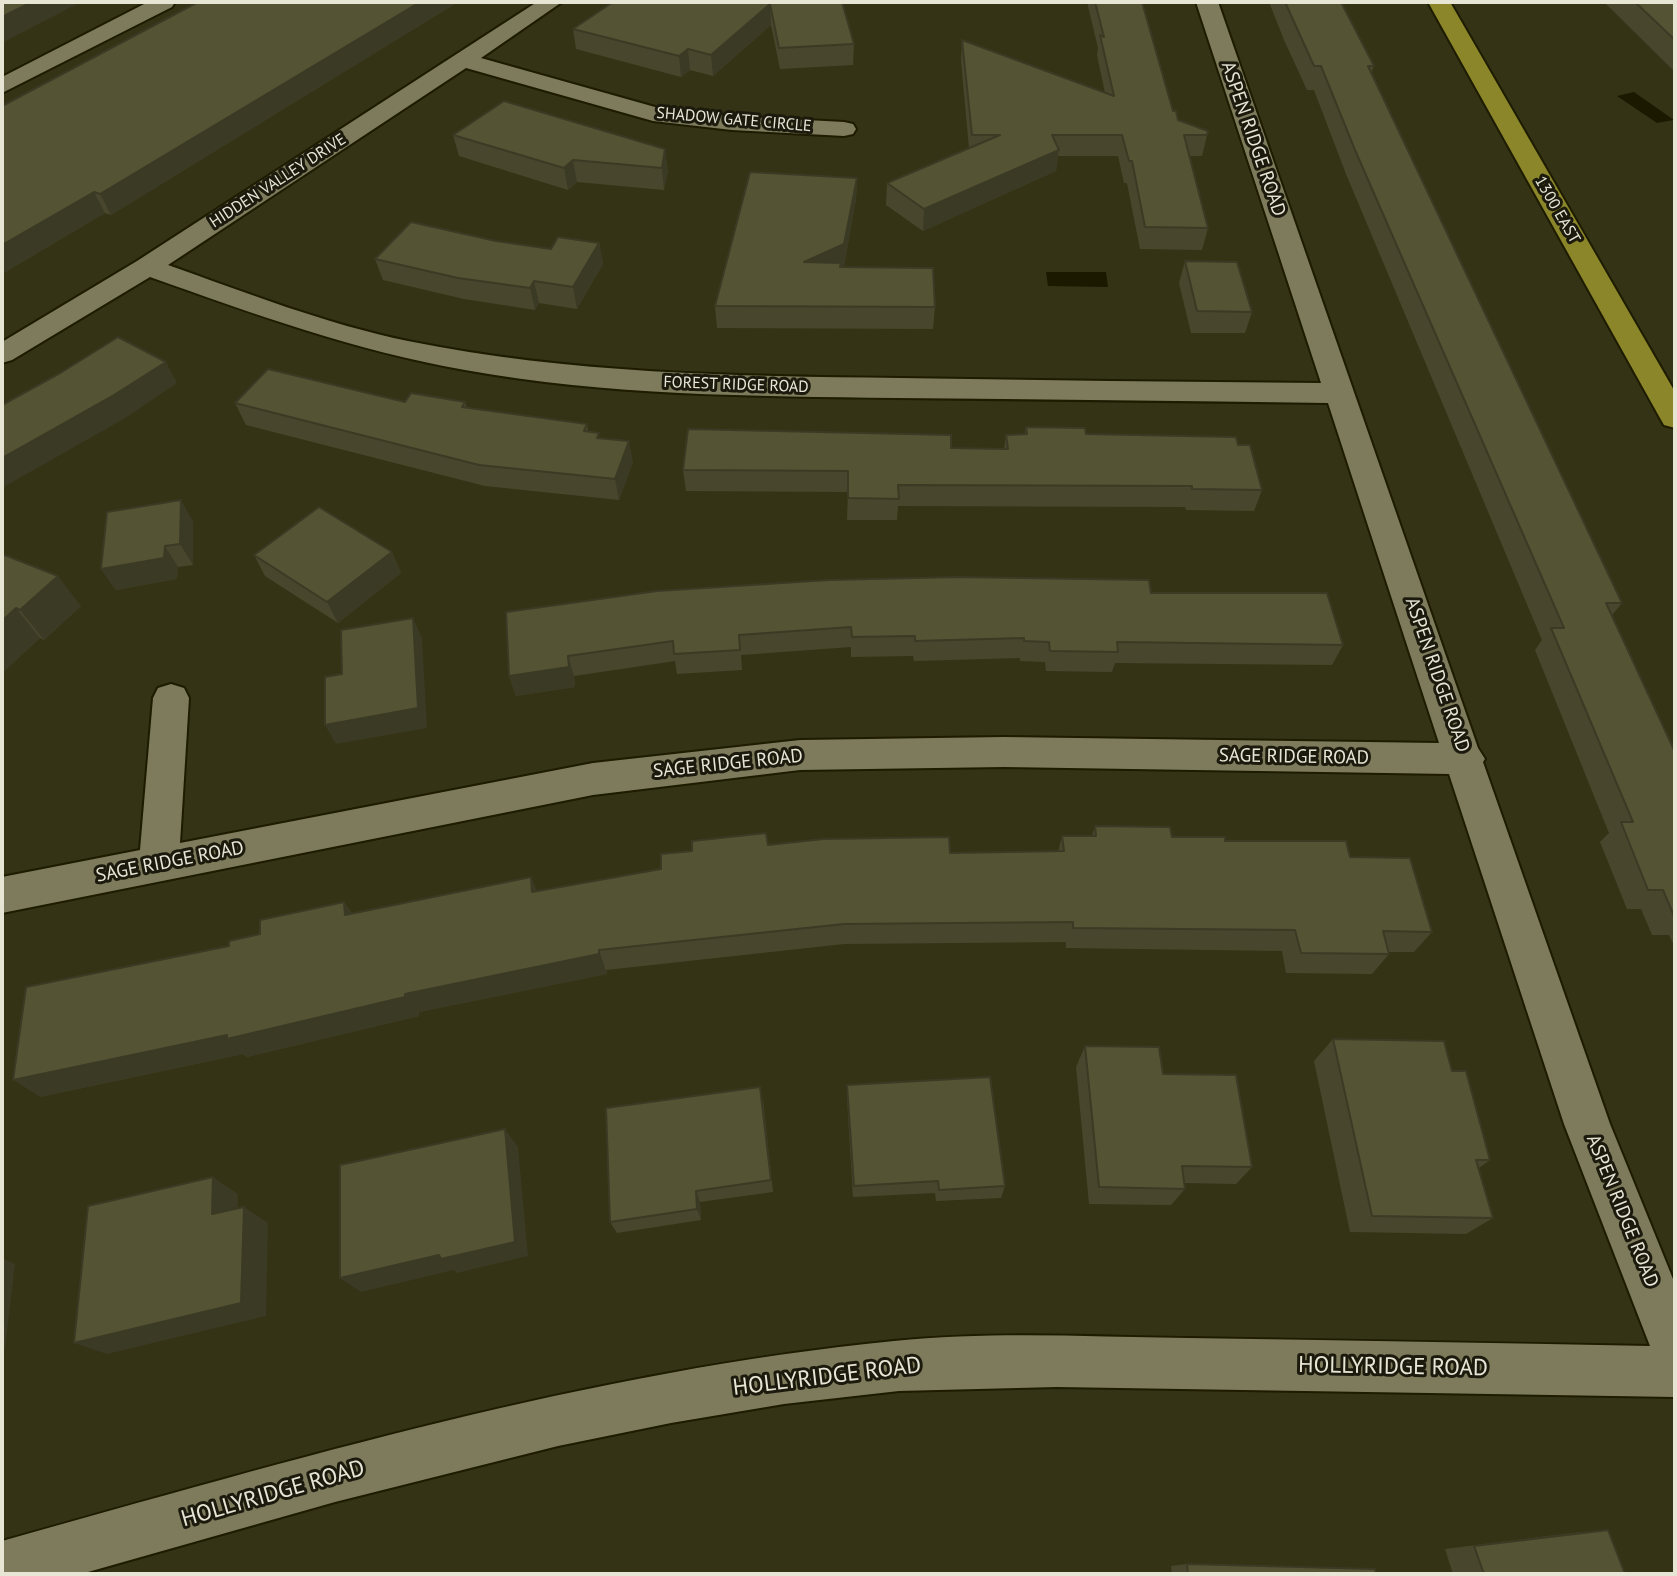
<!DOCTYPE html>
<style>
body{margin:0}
#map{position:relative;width:1677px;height:1576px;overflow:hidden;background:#353315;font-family:"PT Sans",sans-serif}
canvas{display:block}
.frame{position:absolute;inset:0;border:4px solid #e7e6d5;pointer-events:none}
</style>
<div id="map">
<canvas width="1677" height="1576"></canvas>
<div class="frame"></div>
</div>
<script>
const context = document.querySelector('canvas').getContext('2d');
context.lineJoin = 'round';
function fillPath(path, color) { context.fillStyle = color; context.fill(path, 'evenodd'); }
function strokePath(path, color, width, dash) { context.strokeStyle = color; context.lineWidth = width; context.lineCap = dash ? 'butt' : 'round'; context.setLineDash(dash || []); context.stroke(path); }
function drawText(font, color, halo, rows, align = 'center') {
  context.font = font + ' "PT Sans",sans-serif'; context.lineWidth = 6; context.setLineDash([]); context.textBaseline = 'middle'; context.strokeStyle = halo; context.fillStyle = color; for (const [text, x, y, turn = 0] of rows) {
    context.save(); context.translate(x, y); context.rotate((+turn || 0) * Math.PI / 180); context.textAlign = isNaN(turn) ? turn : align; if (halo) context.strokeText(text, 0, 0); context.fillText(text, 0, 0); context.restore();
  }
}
fillPath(new Path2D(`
 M 1634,92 L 1674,120 L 1657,123 L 1617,96 Z
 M 1046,272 L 1106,272 L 1108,287 L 1048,286 Z`), '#1b1900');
const minor = new Path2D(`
 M 148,2 L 175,2 L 172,7 L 2,93 L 2,77 Z
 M 537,2 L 562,2 L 481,58 L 655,107 L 732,116 L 844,122 L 853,124 L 856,129 L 853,134 L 844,136 L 732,130 L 653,121 L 466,68 L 168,265 C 247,293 326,324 408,341 C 570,374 734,376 899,378 C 1040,380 1180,382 1321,383 L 1196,2 L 1218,2 L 1478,748 L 1485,759 L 1483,762 L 1610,1124 L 1675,1284 L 1675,1397 L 1057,1387 L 899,1391 L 784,1404 L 671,1423 L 558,1446 L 335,1502 L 81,1574 L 2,1574 L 2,1541 C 296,1459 589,1371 894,1341 C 992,1331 1090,1337 1188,1338 C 1342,1340 1496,1343 1650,1346 L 1564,1124 L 1449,774 L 1004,767 L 800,770 L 593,795 L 2,913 L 2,877 L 140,850 L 153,698 L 158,688 L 171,684 L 184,688 L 189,698 L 180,843 L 593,763 L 800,740 L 1004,737 L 1439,743 L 1328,403 C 1184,401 1040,399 896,398 C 752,396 607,396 465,370 C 356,351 254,314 150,277 L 12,360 L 2,363 L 2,342 L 137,261 Z`);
const major = new Path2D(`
 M 1428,2 L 1450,2 L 1675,392 L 1675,428 L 1664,425 L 1660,418 Z`);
strokePath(minor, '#1d1b00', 4);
strokePath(major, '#1d1b00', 4);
fillPath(minor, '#7d7b5b');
fillPath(major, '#8c862a');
fillPath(new Path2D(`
 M 198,2 L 458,2 L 111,215 L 105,213 L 2,274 Z
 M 613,2 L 842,2 L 854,44 L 853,65 L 780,69 L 771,25 L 713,76 L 690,70 L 681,77 L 576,49 L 573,29 Z
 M 1087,2 L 1142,2 L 1173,111 L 1178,120 L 1208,131 L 1202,156 L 1189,156 L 1208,228 L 1202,250 L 1140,249 L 1127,183 L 1124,183 L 1118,156 L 1058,156 L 1056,171 L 923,231 L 886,205 L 887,183 L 969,148 L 961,61 L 962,40 L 1105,93 L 1097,55 L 1098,48 Z
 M 1269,2 L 1341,2 L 1374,66 L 1371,73 L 1622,603 L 1612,615 L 1675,752 L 1675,948 L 1669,935 L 1652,935 L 1641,909 L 1627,909 L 1600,842 L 1609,833 L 1535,650 L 1542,640 L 1346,174 L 1314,90 L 1307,90 L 1284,40 Z
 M 1604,2 L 1675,2 L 1675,72 Z
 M 504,101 L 668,170 L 664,190 L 577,182 L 568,190 L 459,156 L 453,135 Z
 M 857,178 L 856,199 L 844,266 L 841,267 L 935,307 L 933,329 L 717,328 L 715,306 Z
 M 496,241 L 551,249 L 599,243 L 603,264 L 577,309 L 539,303 L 535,310 L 464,299 L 383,280 L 375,259 Z
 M 1185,261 L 1252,312 L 1245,333 L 1191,333 L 1179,283 Z
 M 465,402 L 467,408 L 587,424 L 588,431 L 601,438 L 633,462 L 619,500 L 485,486 L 246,425 L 235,403 Z
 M 1026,427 L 1086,434 L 1238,445 L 1262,490 L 1254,511 L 1186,510 L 1185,507 L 898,506 L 897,520 L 847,520 L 848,492 L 686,491 L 683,470 L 951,448 L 1004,449 L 1006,435 L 1025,434 Z
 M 193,521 L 193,565 L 178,567 L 177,579 L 116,590 L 101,569 Z
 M 392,552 L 401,573 L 338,623 L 265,576 L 254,555 Z
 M 2,554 L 81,606 L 44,640 L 40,638 L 2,673 Z
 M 1151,593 L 1343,645 L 1332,665 L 1115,663 L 1112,672 L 1046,671 L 1045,662 L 1020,661 L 1020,658 L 914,661 L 913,656 L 851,657 L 851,647 L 741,655 L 742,670 L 677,674 L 675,661 L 574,676 L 575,687 L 516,696 L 509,676 L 506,612 Z
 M 1095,826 L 1172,837 L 1225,841 L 1350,857 L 1432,932 L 1414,952 L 1388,952 L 1389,954 L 1372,974 L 1286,973 L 1282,951 L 1066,948 L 1066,942 L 844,944 L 606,970 L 607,974 L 419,1012 L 419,1016 L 247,1057 L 243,1054 L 40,1097 L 229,946 L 344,902 L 352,913 L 531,877 L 537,892 L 661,869 L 768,845 L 950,853 L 1058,852 L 1062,836 L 1092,836 Z
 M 1333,1039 L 1452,1071 L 1490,1160 L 1479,1168 L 1493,1218 L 1466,1234 L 1350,1232 L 1314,1061 Z
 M 1085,1046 L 1163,1074 L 1252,1167 L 1236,1184 L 1184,1183 L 1185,1189 L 1171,1205 L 1089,1204 L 1076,1067 Z
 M 847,1085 L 1005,1186 L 1001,1198 L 936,1201 L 935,1193 L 853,1197 L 847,1099 Z
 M 763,1100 L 773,1192 L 700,1202 L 701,1220 L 617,1233 L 610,1222 Z
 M 1608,1530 L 1625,1574 L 1453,1574 L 1445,1549 L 1572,1533 Z
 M 1187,1564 L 1376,1574 L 1172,1574 L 1171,1566 Z`), '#48472d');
fillPath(new Path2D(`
 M 32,2 L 81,2 L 2,43 L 2,17 Z
 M 420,2 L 458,2 L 111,215 L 100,194 Z
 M 770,4 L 771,25 L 713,76 L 711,55 Z
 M 688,49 L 690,70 L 681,77 L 679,56 Z
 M 665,149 L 668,170 L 664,190 L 662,168 Z
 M 1059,150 L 1056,171 L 923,231 L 924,209 Z
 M 573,160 L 577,182 L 568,190 L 564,168 Z
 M 857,178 L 856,199 L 844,266 L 841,267 L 804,262 Z
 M 94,192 L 105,213 L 2,274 L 2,245 Z
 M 599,243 L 603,264 L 577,309 L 573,287 Z
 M 534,281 L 539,303 L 535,310 L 530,288 Z
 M 166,362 L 177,383 L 127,417 L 2,488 L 2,458 Z
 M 629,441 L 633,462 L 619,500 L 615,479 Z
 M 181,500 L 193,521 L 193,565 L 180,544 Z
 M 165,546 L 178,567 L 177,579 L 116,590 L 101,569 Z
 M 392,552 L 401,573 L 338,623 L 327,602 Z
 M 58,576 L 81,606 L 44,640 L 20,610 Z
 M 16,608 L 40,638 L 2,673 L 2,621 Z
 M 413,618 L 422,638 L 427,728 L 336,744 L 325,725 Z
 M 568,656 L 574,676 L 575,687 L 516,696 L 509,676 Z
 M 531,877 L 540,898 L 532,892 Z
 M 344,902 L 359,923 L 345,915 Z
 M 599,950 L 607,974 L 419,1012 L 419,1016 L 247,1057 L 243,1054 L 40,1097 L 13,1080 Z
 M 505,1129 L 518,1147 L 528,1256 L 457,1273 L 454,1270 L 361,1292 L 340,1278 L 439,1255 Z
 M 213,1177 L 238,1194 L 237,1230 L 212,1214 Z
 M 696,1191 L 700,1202 L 701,1220 L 697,1209 Z
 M 244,1207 L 268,1223 L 266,1316 L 107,1354 L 74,1343 Z
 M 2,1258 L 15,1264 L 5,1348 L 2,1348 Z`), '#3b3a24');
const building = new Path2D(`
 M 2,2 L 32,2 L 2,17 Z
 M 198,2 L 420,2 L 100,194 L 94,192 L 2,245 L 2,106 Z
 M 613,2 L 842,2 L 854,44 L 779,48 L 770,4 L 711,55 L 688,49 L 679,56 L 573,29 Z
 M 1095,2 L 1142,2 L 1173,111 L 1176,111 L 1178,120 L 1208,131 L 1207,135 L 1184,135 L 1208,228 L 1145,227 L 1132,161 L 1129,161 L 1122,135 L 1052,135 L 1059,150 L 924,209 L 887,183 L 1000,135 L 972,135 L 962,40 L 1114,96 L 1100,35 L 1104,37 Z
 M 1285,2 L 1341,2 L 1374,66 L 1368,66 L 1622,603 L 1606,603 L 1675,752 L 1675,916 L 1674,916 L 1663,890 L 1648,890 L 1621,822 L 1633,822 L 1551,628 L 1564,628 L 1355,150 L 1321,66 L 1314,66 Z
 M 1635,2 L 1675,2 L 1675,40 Z
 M 504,101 L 665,149 L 662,168 L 573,160 L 564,168 L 453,135 Z
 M 750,172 L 857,178 L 844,244 L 804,262 L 841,263 L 840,267 L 933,268 L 935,307 L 715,306 Z
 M 411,222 L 496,241 L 551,249 L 558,237 L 599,243 L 573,287 L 534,281 L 530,288 L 458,278 L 375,259 Z
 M 1185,261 L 1237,262 L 1252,312 L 1197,311 Z
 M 118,337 L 166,362 L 114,395 L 2,458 L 2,405 L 62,372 Z
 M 268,369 L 405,402 L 411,393 L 465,402 L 462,407 L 587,424 L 584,431 L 599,433 L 597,438 L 629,441 L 615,479 L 479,465 L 235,403 Z
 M 1026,427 L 1085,428 L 1086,434 L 1236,437 L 1238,445 L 1250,445 L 1262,490 L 1192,489 L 1192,486 L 898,485 L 899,499 L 848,498 L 848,471 L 683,470 L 688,429 L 951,435 L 951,448 L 1008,449 L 1006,435 L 1027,434 Z
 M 181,500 L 180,544 L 165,546 L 164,558 L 101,569 L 107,512 Z
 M 319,507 L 392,552 L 327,602 L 254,555 Z
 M 2,554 L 58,576 L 20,610 L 16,608 L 2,621 Z
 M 957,577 L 1149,580 L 1151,593 L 1327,593 L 1343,645 L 1117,642 L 1118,652 L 1050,651 L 1049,642 L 1024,641 L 1024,638 L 915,641 L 915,636 L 852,637 L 851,627 L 739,635 L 740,650 L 674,654 L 673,641 L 568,656 L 569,667 L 509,676 L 506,612 L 657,591 L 829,580 Z
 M 413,618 L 418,708 L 325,725 L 325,677 L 342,674 L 341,630 Z
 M 1095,826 L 1170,827 L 1172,837 L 1225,837 L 1225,841 L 1346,841 L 1350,857 L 1410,858 L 1432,932 L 1383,931 L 1389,954 L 1301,953 L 1295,930 L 1073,928 L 1073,922 L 844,924 L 599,950 L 599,954 L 405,994 L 405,997 L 227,1039 L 227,1035 L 13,1080 L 26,987 L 229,946 L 229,941 L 260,934 L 260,920 L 344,902 L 345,915 L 531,877 L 532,892 L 661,869 L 661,854 L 692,851 L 692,841 L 766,833 L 768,845 L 823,839 L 949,837 L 950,853 L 1064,851 L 1062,836 L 1096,836 Z
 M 1333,1039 L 1444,1041 L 1452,1071 L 1466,1071 L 1490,1160 L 1476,1160 L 1493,1218 L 1372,1216 Z
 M 1085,1046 L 1159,1047 L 1163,1074 L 1236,1075 L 1252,1167 L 1182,1166 L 1185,1189 L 1099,1187 Z
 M 990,1077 L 1005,1186 L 939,1190 L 938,1181 L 854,1186 L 847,1085 Z
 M 760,1087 L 771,1180 L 696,1191 L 697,1209 L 610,1222 L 606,1108 Z
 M 505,1129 L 515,1242 L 441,1259 L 439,1255 L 340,1278 L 340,1165 Z
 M 213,1177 L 212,1214 L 244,1207 L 241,1303 L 74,1343 L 88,1206 Z
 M 1608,1530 L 1625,1574 L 1484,1574 L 1474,1546 Z
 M 1187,1564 L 1375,1569 L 1376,1574 L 1146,1574 L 1188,1574 Z`);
fillPath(building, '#545334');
strokePath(building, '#3b3a24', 2);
drawText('16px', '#e7e6d5', '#1b1a0d', [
 ["SHADOW GATE CIRCLE",734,120,5],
 ["HIDDEN VALLEY DRIVE",278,181,-33],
 ["1300 EAST",1557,210,60],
 ["FOREST RIDGE ROAD",736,385,2]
]);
drawText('19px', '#e7e6d5', '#1b1a0d', [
 ["ASPEN RIDGE ROAD",1253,139,71],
 ["ASPEN RIDGE ROAD",1437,675,71],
 ["SAGE RIDGE ROAD",1294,757,1],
 ["SAGE RIDGE ROAD",728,764,-6],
 ["SAGE RIDGE ROAD",170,862,-11],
 ["ASPEN RIDGE ROAD",1622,1211,68]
]);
drawText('23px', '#e7e6d5', '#1b1a0d', [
 ["HOLLYRIDGE ROAD",1393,1367,1],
 ["HOLLYRIDGE ROAD",827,1377,-7],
 ["HOLLYRIDGE ROAD",273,1494,-16]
]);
</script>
